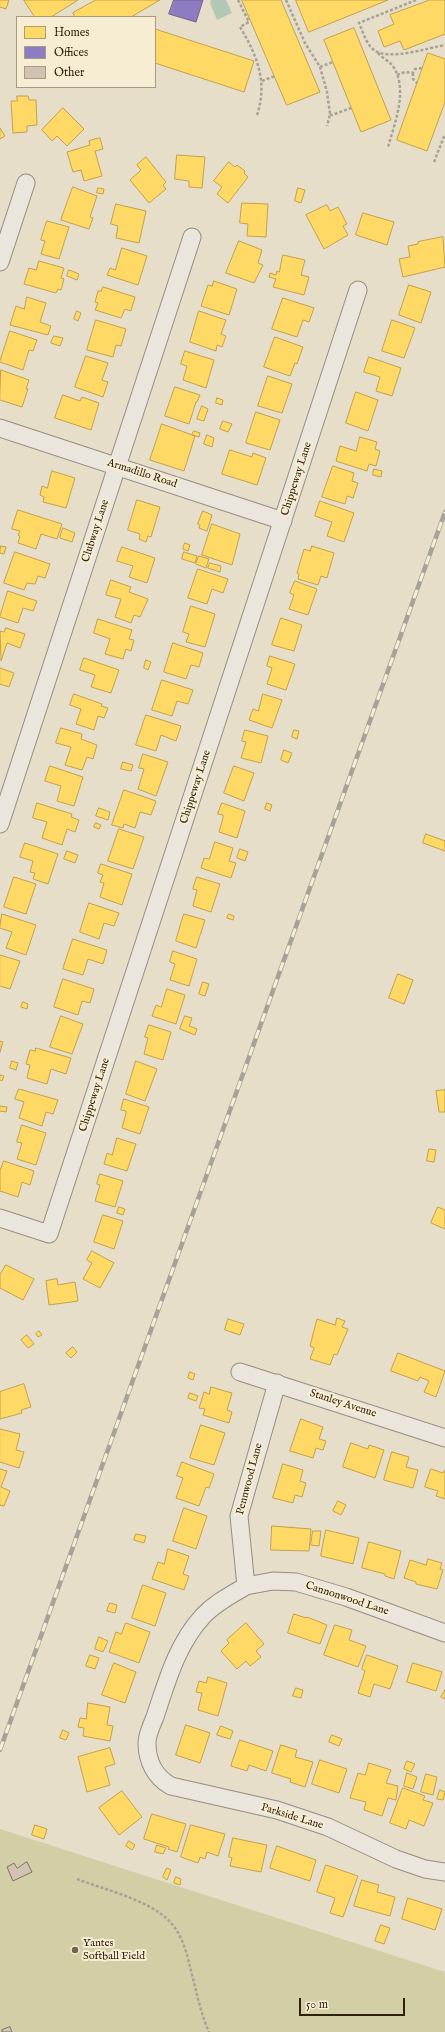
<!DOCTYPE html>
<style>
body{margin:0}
#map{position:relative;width:445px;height:2032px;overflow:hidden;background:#e6dec9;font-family:"IM FELL English",serif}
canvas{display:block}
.legend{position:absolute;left:16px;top:16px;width:140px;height:72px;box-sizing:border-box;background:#f7edd3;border:1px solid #a79b83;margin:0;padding:5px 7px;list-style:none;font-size:12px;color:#2f1f0c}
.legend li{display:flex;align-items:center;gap:8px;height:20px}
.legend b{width:20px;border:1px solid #a79b83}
.scale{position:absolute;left:299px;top:1998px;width:106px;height:18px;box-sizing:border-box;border:2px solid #2f1f0c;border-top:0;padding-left:5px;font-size:12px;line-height:14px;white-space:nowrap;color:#2f1f0c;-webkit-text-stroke:3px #f7edd3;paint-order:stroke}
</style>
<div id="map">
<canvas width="445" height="2032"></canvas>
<ul class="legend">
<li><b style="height:11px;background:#ffd966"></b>Homes</li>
<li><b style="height:11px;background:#8e7cc3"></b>Offices</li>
<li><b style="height:11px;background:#d1c2b1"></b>Other</li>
</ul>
<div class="scale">50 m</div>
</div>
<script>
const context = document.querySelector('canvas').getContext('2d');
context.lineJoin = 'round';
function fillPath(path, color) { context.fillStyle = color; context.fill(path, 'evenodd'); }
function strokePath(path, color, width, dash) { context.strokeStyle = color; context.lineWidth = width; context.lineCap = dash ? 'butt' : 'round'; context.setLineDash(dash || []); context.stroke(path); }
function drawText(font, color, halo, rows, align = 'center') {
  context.font = font + ' "IM FELL English",serif'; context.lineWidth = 4; context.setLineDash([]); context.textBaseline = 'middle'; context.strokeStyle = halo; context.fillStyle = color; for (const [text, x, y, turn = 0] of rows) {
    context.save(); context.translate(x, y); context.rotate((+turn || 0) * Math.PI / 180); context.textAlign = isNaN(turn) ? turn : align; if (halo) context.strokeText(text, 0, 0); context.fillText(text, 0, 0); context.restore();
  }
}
fillPath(new Path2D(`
 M 0,1829 L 445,1972 L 445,2032 L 0,2032 Z`), '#d2cfa7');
fillPath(new Path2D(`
 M 211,0 L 226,0 L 232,13 L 217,20 L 210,3 Z`), '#b3c8b4');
const homes = new Path2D(`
 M 0,0 L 9,0 L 6,9 L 0,7 Z
 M 24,0 L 78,0 L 51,17 L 35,17 Z
 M 96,0 L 160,0 L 131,17 L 75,17 L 73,13 Z
 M 242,0 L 281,0 L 320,92 L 287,105 Z
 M 296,0 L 388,0 L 309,32 Z
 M 430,0 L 445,0 L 445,34 L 404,50 L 400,41 L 384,47 L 378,31 L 394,24 L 390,15 Z
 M 354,28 L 391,120 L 361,132 L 324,40 Z
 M 155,29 L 254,61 L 244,92 L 155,63 Z
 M 428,53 L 445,59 L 445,102 L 427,151 L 397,140 Z
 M 17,96 L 28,96 L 29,100 L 36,100 L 37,125 L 27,126 L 27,132 L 13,133 L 11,101 L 17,101 Z
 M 63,108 L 84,129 L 67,146 L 57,136 L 52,141 L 42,130 Z
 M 0,128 L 5,136 L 0,139 Z
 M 100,138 L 103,149 L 95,151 L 102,176 L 84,181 L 81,170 L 73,172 L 67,152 L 90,145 L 89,141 Z
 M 177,155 L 205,157 L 202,188 L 189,187 L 189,181 L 175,179 Z
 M 146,157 L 166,182 L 163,185 L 166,189 L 149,203 L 130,180 L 141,170 L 137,165 Z
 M 229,162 L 235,167 L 237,165 L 245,171 L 244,173 L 248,177 L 228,203 L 217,194 L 222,187 L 214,181 Z
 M 73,187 L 97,196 L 90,217 L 93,218 L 89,229 L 61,220 Z
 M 98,188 L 104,189 L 103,194 L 97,193 Z
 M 298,188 L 305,190 L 301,203 L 295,201 Z
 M 242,203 L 268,204 L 266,237 L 247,236 L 248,224 L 240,223 Z
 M 116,204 L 146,211 L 139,243 L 116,238 L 118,226 L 111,224 Z
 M 327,205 L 330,211 L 338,207 L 347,224 L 343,226 L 348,235 L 324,249 L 306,215 Z
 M 363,213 L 394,222 L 387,245 L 356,235 Z
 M 47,221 L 69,227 L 59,259 L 41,254 L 45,241 L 41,240 Z
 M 443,237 L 445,267 L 403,277 L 399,259 L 410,257 L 408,246 L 418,244 L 418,242 Z
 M 239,241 L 262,250 L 258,263 L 263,265 L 254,283 L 226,273 Z
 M 122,248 L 147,256 L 138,285 L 107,275 L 110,268 L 115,270 Z
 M 283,255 L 305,260 L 301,275 L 309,277 L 304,295 L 273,287 L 276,279 L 269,277 L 270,273 L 276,275 L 277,271 L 279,272 Z
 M 39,261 L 64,268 L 61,278 L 64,279 L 61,290 L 58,289 L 56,293 L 24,284 L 29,268 L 36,270 Z
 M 69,270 L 79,274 L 77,280 L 67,276 Z
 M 214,281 L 237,289 L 229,315 L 201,306 L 208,285 L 212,286 Z
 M 409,285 L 431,292 L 421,323 L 399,315 Z
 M 103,287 L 135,297 L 131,311 L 125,309 L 121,318 L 95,310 L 98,303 L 95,302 L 98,291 L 101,291 Z
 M 27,297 L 46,303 L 40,322 L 51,326 L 48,335 L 10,325 L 16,306 L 24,309 Z
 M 283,298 L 314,308 L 309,322 L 303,320 L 297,337 L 272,329 Z
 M 77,311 L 81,313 L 78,321 L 74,319 Z
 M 199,311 L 226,320 L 221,334 L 226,336 L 222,347 L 217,345 L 216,351 L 190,342 Z
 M 96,320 L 126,329 L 121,346 L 116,345 L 113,357 L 87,350 Z
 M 392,320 L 415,328 L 404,358 L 382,351 Z
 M 10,331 L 37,340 L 33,351 L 29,350 L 23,370 L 0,362 Z
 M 54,336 L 63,338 L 60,346 L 51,343 Z
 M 275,337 L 303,347 L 297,364 L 295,363 L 290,376 L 264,367 Z
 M 185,351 L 214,360 L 206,388 L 183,380 L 187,366 L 181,364 Z
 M 86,356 L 108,363 L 102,380 L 108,382 L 103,397 L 75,387 Z
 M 369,357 L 401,368 L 392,396 L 376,391 L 380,377 L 364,372 Z
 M 1,370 L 29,380 L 26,389 L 28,389 L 22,407 L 0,400 Z
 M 268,376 L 292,384 L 282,413 L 258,406 Z
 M 175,387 L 200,395 L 197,402 L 196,402 L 189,424 L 165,416 Z
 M 356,392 L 378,400 L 368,431 L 346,423 Z
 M 63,395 L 80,401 L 82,397 L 99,403 L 91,430 L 55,418 Z
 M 217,398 L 223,400 L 222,405 L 216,403 Z
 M 202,406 L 208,409 L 204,421 L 197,419 Z
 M 256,412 L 280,420 L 270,450 L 246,443 Z
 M 223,421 L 232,424 L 228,432 L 220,429 Z
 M 162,424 L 195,436 L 184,471 L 150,460 Z
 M 194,431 L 200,433 L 199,437 L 192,435 Z
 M 207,435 L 214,438 L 212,447 L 204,444 Z
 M 360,437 L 377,442 L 375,449 L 380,451 L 376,466 L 369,464 L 367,471 L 336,461 L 340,446 L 356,451 Z
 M 230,450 L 252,457 L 253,453 L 266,458 L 257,485 L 222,474 Z
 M 333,466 L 354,473 L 352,481 L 358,483 L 353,498 L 347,496 L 345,504 L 322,497 Z
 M 374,469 L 382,471 L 381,477 L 373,475 Z
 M 52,471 L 75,478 L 66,508 L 43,502 L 44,497 L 40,495 L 42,486 L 47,488 Z
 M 137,500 L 160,507 L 151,537 L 148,536 L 146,542 L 139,539 L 140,534 L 128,530 Z
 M 320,501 L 354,513 L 344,542 L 327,536 L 332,522 L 315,516 Z
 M 18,510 L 62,524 L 57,539 L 41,534 L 36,549 L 18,543 L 20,536 L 18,535 L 20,531 L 12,529 Z
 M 203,511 L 212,515 L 207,531 L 199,528 L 200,525 L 198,524 Z
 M 212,524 L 240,534 L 232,565 L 202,555 Z
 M 63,528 L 75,533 L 72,542 L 60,538 Z
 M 185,543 L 190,545 L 188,551 L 183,549 Z
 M 1,546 L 6,547 L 4,554 L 0,553 Z
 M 312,546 L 334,553 L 327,578 L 321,576 L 318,585 L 298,579 L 299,574 L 297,573 L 304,549 L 310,551 Z
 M 122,547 L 155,558 L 147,583 L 129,577 L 133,566 L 117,561 Z
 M 15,552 L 50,564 L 45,578 L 38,576 L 35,584 L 27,583 L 24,590 L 4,583 Z
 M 184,552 L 197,556 L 195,563 L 182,559 Z
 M 199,556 L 209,559 L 206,568 L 196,564 Z
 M 210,563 L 221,566 L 220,572 L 208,568 Z
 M 198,569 L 228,579 L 223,593 L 212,589 L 207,604 L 188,598 Z
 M 111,580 L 131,587 L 129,592 L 148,599 L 140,617 L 134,615 L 131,623 L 115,617 L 121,599 L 106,595 Z
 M 295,581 L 317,589 L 308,615 L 289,609 L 294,595 L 290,593 Z
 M 8,591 L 37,601 L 33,611 L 23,608 L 18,623 L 0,617 Z
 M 191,606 L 215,614 L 205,647 L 186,642 L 189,634 L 183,632 Z
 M 281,618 L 302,625 L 294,651 L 272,645 Z
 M 98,619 L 132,630 L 129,639 L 134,640 L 131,651 L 126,649 L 123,659 L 105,654 L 110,639 L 94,633 Z
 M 6,628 L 25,634 L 20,648 L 7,643 L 1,661 L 0,631 L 4,632 Z
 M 173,643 L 203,653 L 199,667 L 191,665 L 186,679 L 164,672 Z
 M 270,656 L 295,664 L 286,690 L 267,684 L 272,668 L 267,666 Z
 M 84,658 L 119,670 L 111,693 L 91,687 L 95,675 L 80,670 Z
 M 146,660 L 151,662 L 148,670 L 144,668 Z
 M 0,668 L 14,673 L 9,687 L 0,684 Z
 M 162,680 L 193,690 L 188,704 L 177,701 L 172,716 L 152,710 Z
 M 74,694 L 102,704 L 101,706 L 108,708 L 104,718 L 98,716 L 94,730 L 76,724 L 81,709 L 70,705 Z
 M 263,694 L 282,700 L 272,728 L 249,720 L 253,709 L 258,711 Z
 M 146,715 L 181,726 L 176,741 L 161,735 L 156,751 L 136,745 Z
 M 61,728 L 82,734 L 81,739 L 97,745 L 93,759 L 87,757 L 82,770 L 65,765 L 71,747 L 56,743 Z
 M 245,730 L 268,736 L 261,763 L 241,758 L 246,742 L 242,741 Z
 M 294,730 L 299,731 L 297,739 L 292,737 Z
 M 284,750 L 292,753 L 288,763 L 281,760 Z
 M 143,754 L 168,762 L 156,796 L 138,789 L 144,769 L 139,768 Z
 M 123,762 L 133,765 L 131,771 L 121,769 Z
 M 50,766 L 83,777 L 74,806 L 57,801 L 61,786 L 45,781 Z
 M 234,766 L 254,773 L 244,801 L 224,793 Z
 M 124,790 L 156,801 L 151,815 L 140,812 L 135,828 L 124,824 L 123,828 L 112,825 Z
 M 37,803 L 72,814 L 71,817 L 79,820 L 75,832 L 67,829 L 62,845 L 42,838 L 47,822 L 33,818 Z
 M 222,803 L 245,811 L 237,838 L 219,832 L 223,818 L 223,815 L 218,814 Z
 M 267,803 L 272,805 L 270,811 L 265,809 Z
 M 99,808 L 110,812 L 108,820 L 96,816 Z
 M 96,823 L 101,825 L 99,829 L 94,827 Z
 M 119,829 L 144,837 L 133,869 L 108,861 Z
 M 426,834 L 445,841 L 445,851 L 423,843 Z
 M 215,842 L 233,848 L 229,861 L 236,863 L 231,878 L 201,868 L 204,858 L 209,859 Z
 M 25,843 L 58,854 L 48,884 L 33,879 L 35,873 L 30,872 L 33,861 L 20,857 Z
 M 240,849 L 248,852 L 245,861 L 237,858 Z
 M 67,851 L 78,855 L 75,863 L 64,859 Z
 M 101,864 L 132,874 L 122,905 L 100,897 L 104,883 L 100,882 L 103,875 L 98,873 Z
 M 14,877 L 36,884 L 26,914 L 4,907 Z
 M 197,877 L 220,884 L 211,912 L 193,906 L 197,890 L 193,889 Z
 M 89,903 L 119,913 L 114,926 L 104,923 L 99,939 L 80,932 Z
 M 2,914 L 36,925 L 26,955 L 6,948 L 12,932 L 0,928 Z
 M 184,914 L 205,920 L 196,948 L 176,941 Z
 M 229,914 L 234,916 L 233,920 L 227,918 Z
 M 73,939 L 107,950 L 103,964 L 88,959 L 83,975 L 63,969 Z
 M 173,951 L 197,959 L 189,986 L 170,980 L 175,964 L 170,962 Z
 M 0,955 L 20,961 L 10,989 L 0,986 Z
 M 398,974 L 413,980 L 404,1004 L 389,998 Z
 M 63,979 L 94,989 L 90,1003 L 82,1001 L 78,1015 L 54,1007 Z
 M 203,982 L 209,984 L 205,996 L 199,994 Z
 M 167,989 L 185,995 L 176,1024 L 152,1016 L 156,1005 L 161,1007 Z
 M 23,1002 L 28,1004 L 27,1009 L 21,1007 Z
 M 61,1016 L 83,1024 L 72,1054 L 50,1047 Z
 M 185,1016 L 192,1018 L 189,1026 L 197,1029 L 195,1035 L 180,1029 Z
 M 149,1025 L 171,1032 L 163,1060 L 144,1054 L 148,1038 L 145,1037 Z
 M 0,1041 L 3,1042 L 0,1052 Z
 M 36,1048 L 71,1058 L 66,1074 L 51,1069 L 47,1084 L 27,1078 L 30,1065 L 26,1064 L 30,1050 L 35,1051 Z
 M 12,1061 L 18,1063 L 16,1070 L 10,1068 Z
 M 136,1061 L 157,1069 L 145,1101 L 126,1094 Z
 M 0,1075 L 4,1076 L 2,1081 L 0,1080 Z
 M 19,1089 L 58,1100 L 53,1114 L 46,1112 L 42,1126 L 19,1118 L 24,1102 L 15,1099 Z
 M 445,1090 L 445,1112 L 439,1112 L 436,1091 Z
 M 124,1099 L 149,1107 L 140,1134 L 122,1128 L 126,1113 L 126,1111 L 121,1110 Z
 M 0,1106 L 7,1107 L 6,1112 L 0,1111 Z
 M 22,1125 L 46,1133 L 36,1165 L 17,1159 L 22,1143 L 17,1142 Z
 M 117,1138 L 136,1144 L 127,1171 L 104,1164 L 107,1153 L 112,1155 Z
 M 429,1149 L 436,1150 L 434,1162 L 427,1161 Z
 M 4,1161 L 34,1171 L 30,1185 L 22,1182 L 18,1197 L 0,1191 L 0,1171 Z
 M 100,1174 L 123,1181 L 115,1207 L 95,1201 L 100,1185 L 97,1184 Z
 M 119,1207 L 125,1209 L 123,1215 L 117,1213 Z
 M 438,1207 L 445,1210 L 445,1229 L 431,1223 Z
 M 103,1215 L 123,1221 L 114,1249 L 94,1242 Z
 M 92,1251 L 114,1263 L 100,1288 L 83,1279 L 92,1263 L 87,1260 Z
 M 6,1265 L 34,1279 L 23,1300 L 0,1288 L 0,1275 Z
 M 57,1279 L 58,1285 L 75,1282 L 78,1301 L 49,1305 L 46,1281 Z
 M 337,1318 L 345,1321 L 342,1327 L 348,1329 L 337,1355 L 334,1354 L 330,1365 L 310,1359 L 314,1348 L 310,1346 L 317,1319 L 335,1325 Z
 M 228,1319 L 244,1324 L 240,1335 L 225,1330 Z
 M 39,1331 L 42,1335 L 38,1337 L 36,1334 Z
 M 27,1335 L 34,1344 L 28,1348 L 21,1340 Z
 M 73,1347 L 77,1352 L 71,1358 L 66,1353 Z
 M 398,1353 L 445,1371 L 436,1397 L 424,1392 L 429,1381 L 420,1377 L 418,1381 L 391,1371 Z
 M 190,1372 L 195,1374 L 193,1380 L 188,1378 Z
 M 24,1384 L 31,1407 L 21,1410 L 22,1413 L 0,1419 L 0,1392 Z
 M 211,1387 L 232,1393 L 227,1410 L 232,1412 L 229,1423 L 203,1415 L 205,1409 L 199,1408 L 204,1392 L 209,1394 Z
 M 190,1393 L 198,1396 L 196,1401 L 188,1398 Z
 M 301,1419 L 323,1427 L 319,1439 L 326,1441 L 323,1450 L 316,1448 L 313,1458 L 290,1451 Z
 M 201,1425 L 225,1433 L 214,1465 L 190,1458 Z
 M 0,1429 L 20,1434 L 16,1450 L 24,1452 L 19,1468 L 0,1462 Z
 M 351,1443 L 368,1449 L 369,1445 L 384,1450 L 375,1478 L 343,1467 Z
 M 392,1452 L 409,1457 L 406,1467 L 418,1470 L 413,1488 L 384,1480 Z
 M 182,1462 L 214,1474 L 209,1488 L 206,1487 L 199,1506 L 176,1498 L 183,1478 L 177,1476 Z
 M 283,1464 L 303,1470 L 300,1481 L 306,1483 L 302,1497 L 295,1495 L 293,1503 L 273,1498 Z
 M 0,1469 L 7,1471 L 1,1487 L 10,1491 L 4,1506 L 0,1505 Z
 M 431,1469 L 443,1473 L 445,1470 L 445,1499 L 436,1496 L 438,1491 L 425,1487 Z
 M 338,1501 L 346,1505 L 341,1515 L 333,1511 Z
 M 184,1508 L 207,1516 L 196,1549 L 173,1541 Z
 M 272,1526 L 311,1529 L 309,1551 L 271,1550 Z
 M 326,1530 L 359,1538 L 353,1564 L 321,1556 Z
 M 313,1531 L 321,1531 L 319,1546 L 311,1545 Z
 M 136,1534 L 146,1536 L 144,1543 L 134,1540 Z
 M 369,1542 L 401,1551 L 394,1579 L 385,1576 L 385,1574 L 362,1568 Z
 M 168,1549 L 189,1556 L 183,1574 L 189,1576 L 184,1590 L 152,1579 L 158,1562 L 164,1564 Z
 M 428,1559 L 442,1563 L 440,1569 L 443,1570 L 437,1589 L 416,1584 L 416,1582 L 404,1578 L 410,1560 L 426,1565 Z
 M 143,1585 L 166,1593 L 155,1626 L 132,1618 Z
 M 110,1603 L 117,1605 L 115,1613 L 107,1611 Z
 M 294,1614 L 306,1618 L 307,1617 L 327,1625 L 320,1644 L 288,1633 Z
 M 126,1623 L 150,1632 L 139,1663 L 109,1652 L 116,1632 L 121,1634 Z
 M 246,1623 L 264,1644 L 256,1651 L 261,1657 L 250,1666 L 246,1661 L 237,1669 L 221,1651 L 229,1643 L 227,1640 Z
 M 335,1625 L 352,1630 L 349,1640 L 366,1646 L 358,1667 L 324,1655 Z
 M 99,1637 L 108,1641 L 103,1652 L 95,1649 Z
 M 90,1655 L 99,1658 L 95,1669 L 86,1666 Z
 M 367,1655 L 398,1666 L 390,1689 L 374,1684 L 370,1697 L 358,1693 L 365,1671 L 362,1669 Z
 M 114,1663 L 136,1672 L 125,1703 L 102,1695 Z
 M 413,1663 L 442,1672 L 436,1691 L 407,1682 Z
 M 208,1677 L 227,1683 L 218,1716 L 198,1710 L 202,1693 L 196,1692 L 199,1681 L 206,1683 Z
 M 296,1688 L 303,1690 L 301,1698 L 293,1696 Z
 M 445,1690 L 445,1699 L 441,1697 Z
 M 88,1703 L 110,1707 L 107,1725 L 113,1726 L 110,1741 L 83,1736 L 84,1728 L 78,1727 L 80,1718 L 86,1719 Z
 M 186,1725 L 210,1733 L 200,1763 L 176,1755 Z
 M 221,1726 L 233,1731 L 230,1739 L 217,1735 Z
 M 63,1730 L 69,1733 L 66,1740 L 60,1738 Z
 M 332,1735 L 342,1739 L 339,1746 L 329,1742 Z
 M 240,1740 L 273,1751 L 266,1771 L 249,1765 L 247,1771 L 231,1766 Z
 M 281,1745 L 297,1750 L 295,1757 L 313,1762 L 305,1787 L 290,1782 L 291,1779 L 272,1773 Z
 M 110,1748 L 115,1764 L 105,1767 L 110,1785 L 87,1792 L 78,1757 Z
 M 320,1760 L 347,1769 L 339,1793 L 312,1784 Z
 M 407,1761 L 415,1764 L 411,1772 L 404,1769 Z
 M 369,1763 L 391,1770 L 386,1783 L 398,1786 L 396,1800 L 388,1798 L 382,1816 L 364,1810 L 366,1802 L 350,1798 L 358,1773 L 365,1775 Z
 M 407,1773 L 417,1777 L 413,1789 L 404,1786 Z
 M 426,1774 L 437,1777 L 433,1795 L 421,1792 Z
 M 403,1788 L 425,1796 L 423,1800 L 433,1803 L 424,1826 L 409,1820 L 406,1829 L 390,1823 Z
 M 440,1790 L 445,1792 L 443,1800 L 437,1799 Z
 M 122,1791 L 142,1817 L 119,1835 L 99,1808 Z
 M 152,1814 L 186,1824 L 177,1852 L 168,1849 L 169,1847 L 144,1839 Z
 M 35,1825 L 47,1829 L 44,1839 L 32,1835 Z
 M 191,1825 L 225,1834 L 218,1856 L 207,1852 L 205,1859 L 200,1857 L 198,1863 L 181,1857 Z
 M 233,1838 L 267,1845 L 261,1872 L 230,1866 L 232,1858 L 229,1857 Z
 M 129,1841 L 135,1845 L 132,1850 L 126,1846 Z
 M 157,1845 L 166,1848 L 163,1854 L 155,1852 Z
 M 277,1846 L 316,1860 L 310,1881 L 270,1868 Z
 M 326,1865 L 358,1876 L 343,1917 L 330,1913 L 335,1898 L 317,1892 Z
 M 167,1868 L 171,1870 L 167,1880 L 163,1877 Z
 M 176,1877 L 181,1879 L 180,1885 L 174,1883 Z
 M 362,1880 L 379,1885 L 377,1892 L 395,1897 L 390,1916 L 354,1906 Z
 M 408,1898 L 442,1909 L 435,1930 L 402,1919 Z
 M 381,1925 L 390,1928 L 384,1944 L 375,1941 Z`);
fillPath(homes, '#ffd966');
strokePath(homes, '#c1a14b', 1);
const offices = new Path2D(`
 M 174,0 L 203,0 L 196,22 L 169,14 Z`);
fillPath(offices, '#8e7cc3');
strokePath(offices, '#72608c', 1);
const building = new Path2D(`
 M 27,1862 L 32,1872 L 13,1881 L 7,1867 L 14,1863 L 17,1868 Z
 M 10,2027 L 12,2032 L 2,2032 L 2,2030 Z`);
fillPath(building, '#d1c2b1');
strokePath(building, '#7b7467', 1);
const minor = new Path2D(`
 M 0,262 L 26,183
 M 0,428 L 283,521
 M 0,824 L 192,237
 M 0,1218 L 49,1234 L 358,290
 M 240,1372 L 445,1438
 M 277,1383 L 239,1516 L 246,1586 C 231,1595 215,1603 203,1616 C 177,1644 167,1681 155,1717 C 152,1724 147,1735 147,1743 C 147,1761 155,1777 171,1786 L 277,1810 L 328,1827 L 396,1859 L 425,1869 L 445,1872
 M 246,1586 L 273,1581 L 296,1582 L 346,1597 L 445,1633`);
strokePath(minor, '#958e80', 19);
strokePath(new Path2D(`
 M 238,0 L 249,22 L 240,27 C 257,55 268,82 257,115
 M 286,0 L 305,43 L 320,67 L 327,92 L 330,114 L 327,126
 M 416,0 L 359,23 C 363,32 366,44 374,50 C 388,61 428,48 445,45
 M 378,53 C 382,57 388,61 392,65 C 409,88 395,122 388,147
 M 320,67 L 333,62
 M 413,73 L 413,79 L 417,83
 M 397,75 L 405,72 L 413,73 L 415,69 L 423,68
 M 262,81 L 275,76
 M 330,114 L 332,115 L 351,108
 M 434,162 L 445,134
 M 77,1879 C 105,1890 151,1900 171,1923 C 181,1933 187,1953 190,1967 C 196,1989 200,2012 209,2032`), '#a6a298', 2.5, [3, 2]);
strokePath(minor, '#eae6dc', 17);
const rail = new Path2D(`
 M 0,1750 L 445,512`);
strokePath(rail, '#a6a298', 4.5);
strokePath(rail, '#f7edd3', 3, [9]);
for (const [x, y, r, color] of [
 [75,1950,4,"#6f624e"]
]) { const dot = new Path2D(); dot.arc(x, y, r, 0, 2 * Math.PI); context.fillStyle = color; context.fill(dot); strokePath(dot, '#f7edd3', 1.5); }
drawText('11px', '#2f1f0c', '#f7edd3', [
 ["Armadillo Road",142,474,18],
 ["Chippeway Lane",297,479,-72],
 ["Clubway Lane",96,531,-72],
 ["Chippeway Lane",196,787,-72],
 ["Chippeway Lane",95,1095,-72],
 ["Stanley Avenue",343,1404,18],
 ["Pennwood Lane",250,1479,-75],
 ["Cannonwood Lane",347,1599,18],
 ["Parkside Lane",292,1817,17]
]);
drawText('11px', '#2f1f0c', '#f7edd3', [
 ["Yantes",83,1944],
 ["Softball Field",83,1957]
], 'left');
</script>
